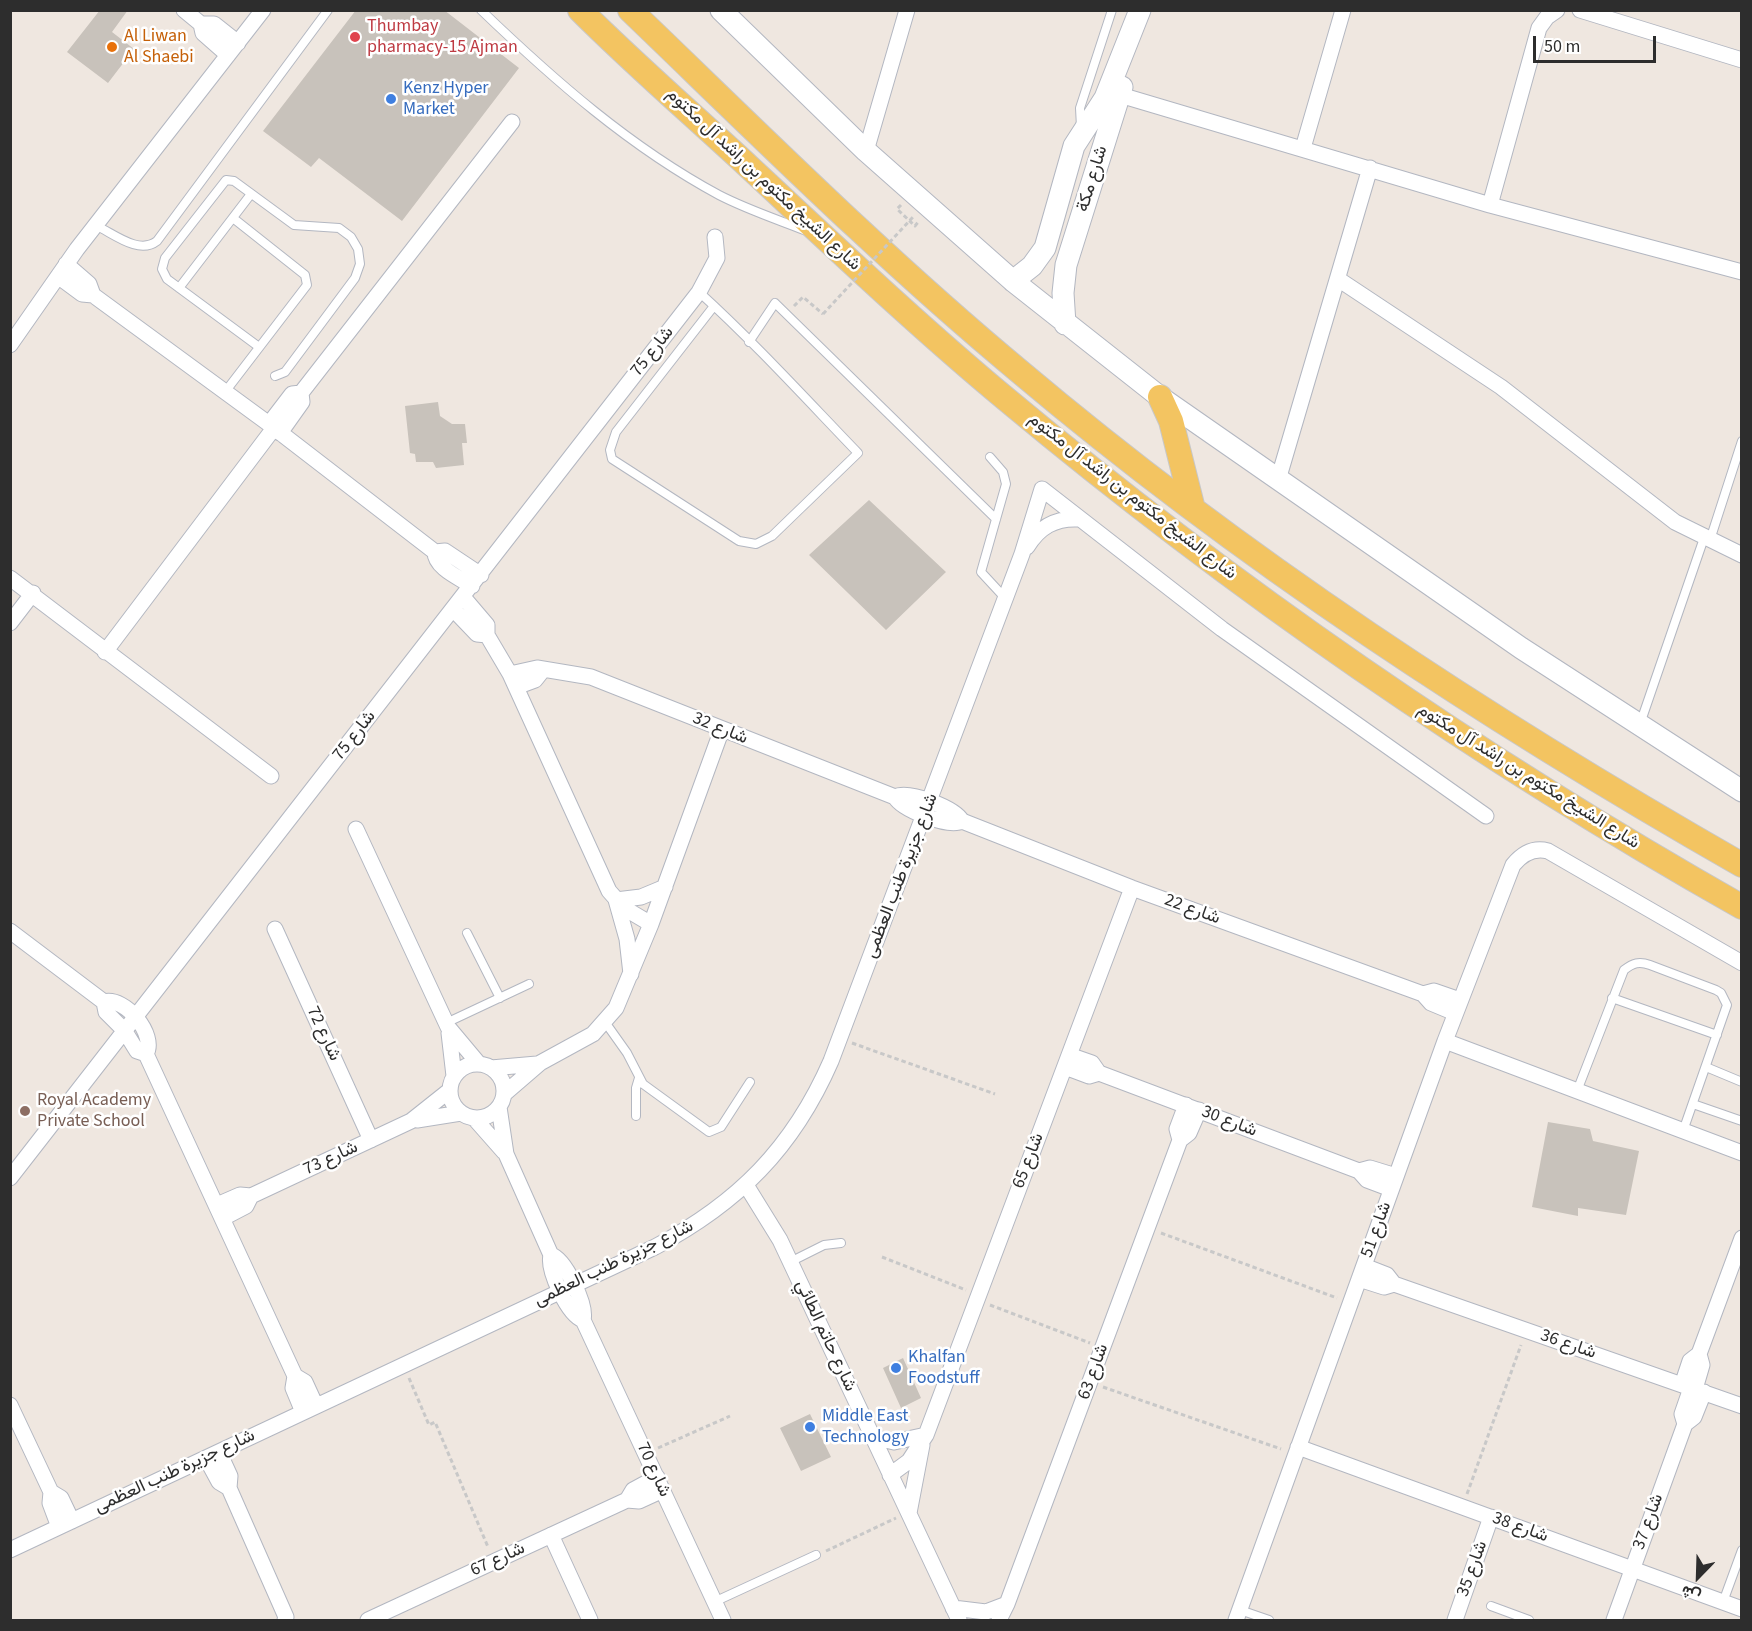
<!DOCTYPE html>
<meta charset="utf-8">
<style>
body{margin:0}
#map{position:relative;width:1752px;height:1631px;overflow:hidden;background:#efe7e0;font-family:"Source Sans 3",Vazirmatn,sans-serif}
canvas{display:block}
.frame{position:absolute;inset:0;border:12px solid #2d2d2d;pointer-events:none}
.north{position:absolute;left:1668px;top:1547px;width:60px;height:60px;-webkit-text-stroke:4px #fff;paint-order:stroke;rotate:203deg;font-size:16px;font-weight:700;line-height:24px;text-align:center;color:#2d2d2d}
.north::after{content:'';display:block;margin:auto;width:21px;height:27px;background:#2d2d2d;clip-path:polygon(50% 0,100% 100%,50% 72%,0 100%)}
.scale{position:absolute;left:1533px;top:36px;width:123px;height:27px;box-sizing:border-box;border:3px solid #2d2d2d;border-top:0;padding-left:8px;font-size:18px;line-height:21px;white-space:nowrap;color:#2d2d2d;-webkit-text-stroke:4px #fff;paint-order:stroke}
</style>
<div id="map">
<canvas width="1752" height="1631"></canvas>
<div class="frame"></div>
<div class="north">ش</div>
<div class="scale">50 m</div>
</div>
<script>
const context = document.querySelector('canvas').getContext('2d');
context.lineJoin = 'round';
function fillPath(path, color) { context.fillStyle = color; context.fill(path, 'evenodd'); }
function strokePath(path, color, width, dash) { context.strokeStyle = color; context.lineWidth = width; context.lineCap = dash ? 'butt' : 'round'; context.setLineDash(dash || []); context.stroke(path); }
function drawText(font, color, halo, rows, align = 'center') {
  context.font = font + ' "Source Sans 3",Vazirmatn,sans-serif'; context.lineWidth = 5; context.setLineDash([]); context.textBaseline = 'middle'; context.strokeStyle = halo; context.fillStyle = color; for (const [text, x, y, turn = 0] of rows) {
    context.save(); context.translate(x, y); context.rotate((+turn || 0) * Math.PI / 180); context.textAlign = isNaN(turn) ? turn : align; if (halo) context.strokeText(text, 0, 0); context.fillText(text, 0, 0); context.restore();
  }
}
fillPath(new Path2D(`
 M 100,10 L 128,10 L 112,32 L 134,49 L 108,83 L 67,52 Z
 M 356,10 L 444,10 L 519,68 L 402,221 L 319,158 L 311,167 L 263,131 Z
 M 438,402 L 440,416 L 452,424 L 465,424 L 467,443 L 462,443 L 464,465 L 436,468 L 433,462 L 416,462 L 415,454 L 410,453 L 405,406 Z
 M 869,500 L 946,572 L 886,630 L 809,555 Z
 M 1548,1122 L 1590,1129 L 1593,1141 L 1639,1151 L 1626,1215 L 1578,1208 L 1578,1216 L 1532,1207 Z
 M 903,1358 L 921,1398 L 901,1408 L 883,1368 Z
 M 810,1414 L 831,1457 L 801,1471 L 780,1428 Z`), '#c8c2bb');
const lane = new Path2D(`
 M 481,10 C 554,80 630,147 719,195 C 746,209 776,219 804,230
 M 1081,127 L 1080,108 L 1112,10
 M 97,226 C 114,234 139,255 157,241 L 328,10
 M 179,288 L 251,194
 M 699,292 C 755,343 806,399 858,453 L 772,536 L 756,544 L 739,541 L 612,459 L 610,450 L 616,432 L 714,306
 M 749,342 L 775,303 L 996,519
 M 259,347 L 167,279 L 162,269 L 165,258 L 226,180 L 234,181 L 294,225 L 339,228 L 351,237 L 358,249 L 360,264 L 355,278 L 285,372 L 275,376
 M 225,392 L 307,285 L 305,275 L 233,218
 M 990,457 L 1003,472 L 1006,484 L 981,572 L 1006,599
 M 1710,540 L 1742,441
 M 1640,724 L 1704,538
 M 467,933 L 500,998
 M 1612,998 L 1717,1035
 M 605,1022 L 627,1053 L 643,1084 L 709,1132 L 721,1127 L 750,1082
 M 446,1023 L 529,984
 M 1706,1067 L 1742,1082
 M 1577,1091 L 1624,970 C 1633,963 1639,961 1650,965 L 1716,990 L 1721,993 L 1727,1005 L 1683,1131
 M 1693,1104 L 1742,1121
 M 636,1116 L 636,1088 L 639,1078
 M 790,1262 L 824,1245 L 841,1243
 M 714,1602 L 816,1555
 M 1723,1602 L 1742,1550
 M 1491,1606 L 1529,1620
 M 1240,1610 L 1269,1620`);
const street = new Path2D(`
 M 184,10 L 201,24 L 214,24 L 238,43
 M 1580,10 L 1742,60
 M 201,24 L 203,33 L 228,55
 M 1110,92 L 1490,205 L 1742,272
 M 1303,148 L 1343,10
 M 866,151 L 907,10
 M 1490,205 L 1539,28 L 1547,17 L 1557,10
 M 66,264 L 89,284 L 93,295 L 269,424 L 435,552 L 445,551 L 481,575
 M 59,277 L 82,294 L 93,295
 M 1338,279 L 1501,387 L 1675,522 L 1742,555
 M 10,345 L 77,249 L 263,10
 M 269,424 L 292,394 L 301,393
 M 280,433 L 302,402 L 301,393 L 512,122
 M 1278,480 L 1370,168
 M 1027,547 C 1039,527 1055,518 1078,519
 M 435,552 C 435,568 460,578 472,586
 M 10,578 L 271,776
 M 464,598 L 487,625 L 487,635 L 510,674 L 609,891 L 624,908 L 651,924
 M 454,610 L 477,634 L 487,635
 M 10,623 L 33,593
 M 105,652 L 274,428
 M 510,674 L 537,668 L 591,677 L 895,797 C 902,810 949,828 962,821
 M 516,687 L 535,680 L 543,670
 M 895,797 C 909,790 955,808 962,821 L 1132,888 L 1423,994 L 1431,1003 L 1455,1013
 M 356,829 L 448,1027 L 479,1064
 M 616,900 L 627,939 L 631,974
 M 616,900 L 641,897 L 665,887
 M 275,929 L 371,1140
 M 10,931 L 104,1002 C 125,996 157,1035 146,1054 L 295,1376 L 293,1388 L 303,1412
 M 1423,994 L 1434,991 L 1460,1000
 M 104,1002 L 106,1012 L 124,1030 L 137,1051 L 146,1054
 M 449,1033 L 454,1076
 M 1445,1041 L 1742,1153
 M 1069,1055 L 1092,1063 L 1099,1073 L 1359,1171 L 1367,1180 L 1391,1189
 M450 1091a27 27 0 1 1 54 0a27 27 0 1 1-54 0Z
 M 1065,1067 L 1089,1076 L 1099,1073
 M 491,1068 L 537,1064
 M 504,1094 L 540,1063 L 593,1034 L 616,1008 L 651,924 L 722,729
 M 499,1107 L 506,1154 L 551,1255 C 547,1270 568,1315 583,1320
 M 474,1118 L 504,1152
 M 417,1120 L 461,1113
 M 1180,1140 L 1177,1129 L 1186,1105
 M 1359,1171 L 1370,1168 L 1396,1176
 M 10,1178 L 699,292 L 717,258 L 715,237
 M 746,1185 L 780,1240 L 959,1620
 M 217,1205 L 240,1195 L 251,1196 L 411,1121 L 450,1090
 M 223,1218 L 246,1206 L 251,1196
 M 551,1255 C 565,1259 587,1305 583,1320 L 723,1620
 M 1364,1266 L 1387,1275 L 1394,1284 L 1742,1406
 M 1359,1279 L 1384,1287 L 1394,1284
 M 295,1376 L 305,1382 L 316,1406
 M 1682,1385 L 1690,1361 L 1699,1354 L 1742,1238
 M 1695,1389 L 1702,1365 L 1699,1354
 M 10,1405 L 51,1492 L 50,1503 L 59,1527
 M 1685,1424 L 1682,1414 L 1691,1388
 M 872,1437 L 894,1442 L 926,1435
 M 1298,1447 L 1742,1609
 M 219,1452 L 230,1476 L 229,1488 L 286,1617 L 285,1620
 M 206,1458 L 219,1482 L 229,1488
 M 890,1475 L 909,1461 L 926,1435 L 1132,888
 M 51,1492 L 61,1498 L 72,1521
 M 627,1500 L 633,1490 L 657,1477
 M 909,1513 L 922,1445
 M 551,1535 L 590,1620
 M 10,1550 L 655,1247 C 738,1203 793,1148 831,1061 L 1022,554 L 1042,489 L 1222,629 L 1486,816
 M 953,1608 L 986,1612 L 1007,1604
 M 368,1620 L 627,1500 L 639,1501 L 663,1490
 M 999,1620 L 1007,1604 L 1180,1140 L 1189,1133 L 1199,1110
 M 1236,1620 L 1445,1041 L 1513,865 C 1522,854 1533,847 1548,851 L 1742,963
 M 1455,1620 L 1491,1517
 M 1614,1620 L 1685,1424 L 1694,1417 L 1704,1392`);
const secondary = new Path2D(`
 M 721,10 L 866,151 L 1013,281 L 1160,397 L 1521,648 L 1742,791
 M 1013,281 L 1032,266 L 1045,248 L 1074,146 L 1105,98 L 1140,10
 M 1065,324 L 1063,293 L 1066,265 L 1122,87`);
const primary = new Path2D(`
 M 580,10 C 634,64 692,114 748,166 C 833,245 917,325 1006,399 C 1235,590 1482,760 1742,907
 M 630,10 C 758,133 883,258 1019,371 C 1243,560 1488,720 1742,865
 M 1160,397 L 1171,421 L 1193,509`);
strokePath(lane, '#b3b7c1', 10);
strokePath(street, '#b3b7c1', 17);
strokePath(secondary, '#b3b7c1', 23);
strokePath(primary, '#c8c8c8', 26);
strokePath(new Path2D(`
 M 901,205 L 897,209 L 915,226 L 919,221
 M 794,306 L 803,297 L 823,314
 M 852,1043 L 995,1094
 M 1161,1233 L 1337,1298
 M 882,1257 L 966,1290
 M 990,1305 L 1090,1343
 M 409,1378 L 429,1425 L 435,1422 L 488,1547
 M 1103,1387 L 1281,1449
 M 658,1448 L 730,1416
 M 1467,1494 L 1521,1345
 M 826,1551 L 896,1518`), '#c8c8c8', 3, [4.5, 3]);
strokePath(lane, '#fff', 8);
strokePath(street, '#fff', 15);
strokePath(secondary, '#fff', 21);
strokePath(primary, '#f3c461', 24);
strokePath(new Path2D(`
 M 823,314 L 913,217`), '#c8c8c8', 3, [4.5, 3]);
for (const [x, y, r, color] of [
 [355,37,6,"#e0444e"],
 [112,47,6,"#e8710a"],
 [391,99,6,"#3f7fe0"],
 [25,1111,6,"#8d6e63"],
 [896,1368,6,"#3f7fe0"],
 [810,1427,6,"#3f7fe0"]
]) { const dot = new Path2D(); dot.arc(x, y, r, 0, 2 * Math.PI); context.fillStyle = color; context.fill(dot); strokePath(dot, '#fff', 2); }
drawText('18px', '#be3a42', '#fff', [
 ["Thumbay",367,27],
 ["pharmacy-15 Ajman",367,48]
], 'left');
drawText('18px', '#c56008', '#fff', [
 ["Al Liwan",124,37],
 ["Al Shaebi",124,58]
], 'left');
drawText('18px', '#366cbe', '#fff', [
 ["Kenz Hyper",403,89],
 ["Market",403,110],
 ["Khalfan",908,1358],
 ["Foodstuff",908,1379],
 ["Middle East",822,1417],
 ["Technology",822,1438]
], 'left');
drawText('18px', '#2d2d2d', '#fff', [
 ["شارع مكة",1093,179,-73],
 ["شارع الشيخ مكتوم بن راشد آل مكتوم",763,180,43],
 ["شارع 75",653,352,-52],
 ["شارع الشيخ مكتوم بن راشد آل مكتوم",1132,497,38],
 ["شارع 32",720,729,22],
 ["شارع 75",355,736,-52],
 ["شارع الشيخ مكتوم بن راشد آل مكتوم",1528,777,32],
 ["شارع جزيرة طنب العظمى",902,876,-69],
 ["شارع 22",1192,910,20],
 ["شارع 72",323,1034,65],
 ["شارع 30",1229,1122,21],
 ["شارع 73",331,1159,-25],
 ["شارع 65",1029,1161,-69],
 ["شارع 51",1377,1230,-70],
 ["شارع جزيرة طنب العظمى",614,1264,-26],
 ["شارع حاتم الطائي",825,1336,65],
 ["شارع 36",1568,1345,19],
 ["شارع 63",1094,1372,-70],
 ["شارع 70",653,1470,65],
 ["شارع جزيرة طنب العظمى",175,1472,-25],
 ["شارع 37",1649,1522,-70],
 ["شارع 38",1520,1528,20],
 ["شارع 67",498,1560,-25],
 ["شارع 35",1473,1569,-70]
]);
drawText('18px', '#785e54', '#fff', [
 ["Royal Academy",37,1101],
 ["Private School",37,1122]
], 'left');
</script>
